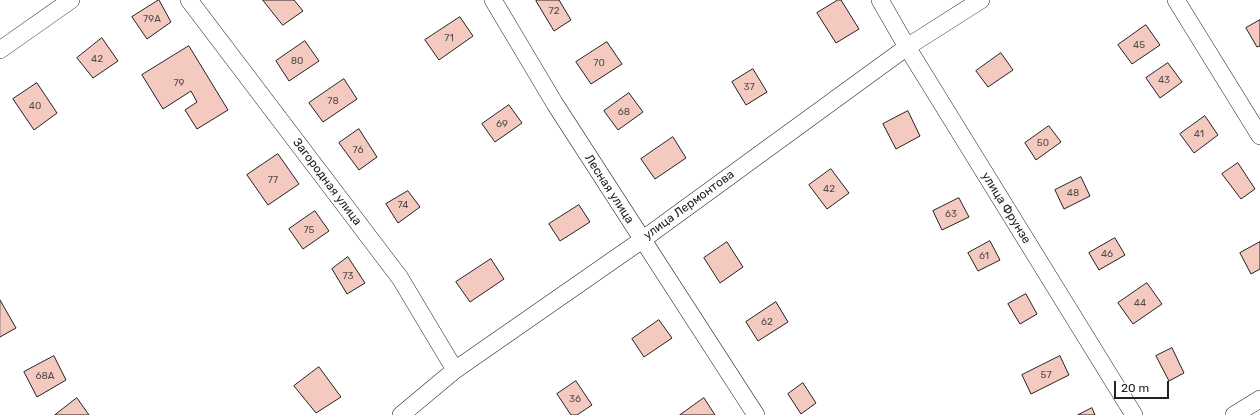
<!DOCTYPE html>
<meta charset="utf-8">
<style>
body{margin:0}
#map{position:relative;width:1260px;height:415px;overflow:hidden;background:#fff;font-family:Rubik,sans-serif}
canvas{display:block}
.scale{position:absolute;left:1114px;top:381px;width:55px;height:18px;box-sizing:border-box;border:2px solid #222;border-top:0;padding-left:5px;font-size:12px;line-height:14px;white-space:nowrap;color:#222;-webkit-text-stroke:3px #fff;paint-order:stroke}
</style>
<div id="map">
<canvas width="1260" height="415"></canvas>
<div class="scale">20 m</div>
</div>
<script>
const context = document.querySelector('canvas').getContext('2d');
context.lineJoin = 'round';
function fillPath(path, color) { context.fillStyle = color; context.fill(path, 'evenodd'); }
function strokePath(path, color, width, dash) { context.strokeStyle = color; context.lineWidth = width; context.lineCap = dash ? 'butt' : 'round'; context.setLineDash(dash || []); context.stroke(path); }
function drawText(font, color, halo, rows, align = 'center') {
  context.font = font + ' Rubik,sans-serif'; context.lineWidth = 3; context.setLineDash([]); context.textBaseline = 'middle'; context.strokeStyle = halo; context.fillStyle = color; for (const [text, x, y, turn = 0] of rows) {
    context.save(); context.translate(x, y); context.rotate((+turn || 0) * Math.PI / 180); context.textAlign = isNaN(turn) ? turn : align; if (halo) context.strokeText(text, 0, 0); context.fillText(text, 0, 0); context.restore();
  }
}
const building = new Path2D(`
 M 159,0 L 171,22 L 147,39 L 132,17 Z
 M 263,0 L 294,0 L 303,11 L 283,25 Z
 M 538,0 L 559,0 L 571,20 L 554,31 L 536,1 Z
 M 838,0 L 841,0 L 859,29 L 836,43 L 817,13 Z
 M 460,17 L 473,36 L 439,60 L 425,40 Z
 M 1260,20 L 1260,46 L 1257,47 L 1246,28 Z
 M 1146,25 L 1160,45 L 1132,64 L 1118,45 Z
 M 102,38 L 118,61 L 93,78 L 77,58 Z
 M 305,41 L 319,61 L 289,81 L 276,61 Z
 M 607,42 L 622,64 L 591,84 L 576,62 Z
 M 189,46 L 228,110 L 197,129 L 185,110 L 197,102 L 191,91 L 163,109 L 142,75 Z
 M 1001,53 L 1013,70 L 988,87 L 976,71 Z
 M 1168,63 L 1182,82 L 1160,98 L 1146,78 Z
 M 753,69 L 767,92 L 746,105 L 732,82 Z
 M 344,79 L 357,99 L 323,122 L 309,103 Z
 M 37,83 L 57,113 L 34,130 L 13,99 Z
 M 629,93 L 643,112 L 618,130 L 604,111 Z
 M 509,105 L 522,123 L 495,142 L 482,124 Z
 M 908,111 L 920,136 L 896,149 L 883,124 Z
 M 1205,116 L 1218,135 L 1194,153 L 1180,134 Z
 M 1049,126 L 1061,142 L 1036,160 L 1025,143 Z
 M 359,129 L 377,157 L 359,170 L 339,143 Z
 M 673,137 L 686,158 L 655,179 L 641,159 Z
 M 278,154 L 299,184 L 268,205 L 247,175 Z
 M 1238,163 L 1255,189 L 1241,199 L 1222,174 Z
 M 831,169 L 849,193 L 827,209 L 809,185 Z
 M 1081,177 L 1090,196 L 1064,209 L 1055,190 Z
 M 408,191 L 420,207 L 398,223 L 386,204 Z
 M 959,198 L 969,217 L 942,230 L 933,211 Z
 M 579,205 L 590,222 L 560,241 L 549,224 Z
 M 315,211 L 329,231 L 303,249 L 289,229 Z
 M 1115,238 L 1125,255 L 1099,270 L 1089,253 Z
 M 990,241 L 1000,260 L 978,271 L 968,253 Z
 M 727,242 L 743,267 L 720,283 L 704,258 Z
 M 1260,242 L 1260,269 L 1251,274 L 1240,253 Z
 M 348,257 L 365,283 L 347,294 L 332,269 Z
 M 491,259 L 504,279 L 470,302 L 456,282 Z
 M 1147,283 L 1162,304 L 1133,324 L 1118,303 Z
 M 1026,294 L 1037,314 L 1020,324 L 1008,304 Z
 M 0,300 L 16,328 L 0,337 Z
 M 776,302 L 788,322 L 758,341 L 746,322 Z
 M 659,320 L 672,338 L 644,357 L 632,339 Z
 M 1172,348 L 1184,373 L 1169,381 L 1156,356 Z
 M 54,356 L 66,380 L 37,397 L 24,372 Z
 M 1060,356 L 1069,375 L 1031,394 L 1022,375 Z
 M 319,367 L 341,397 L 316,413 L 294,386 Z
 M 576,381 L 592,405 L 577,415 L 571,415 L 557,394 Z
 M 803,383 L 816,403 L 801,414 L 788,394 Z
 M 77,398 L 89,415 L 55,415 Z
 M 704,398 L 715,415 L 680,415 Z
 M 1092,408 L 1095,415 L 1078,415 Z`);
fillPath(building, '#f3c9c0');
strokePath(building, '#222', 1);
const street = new Path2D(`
 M 189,0 L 400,278 L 455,370
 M 493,0 L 555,104 L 756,415
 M 880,0 L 907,47 L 1134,415
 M 1176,0 L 1260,136
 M 0,50 L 71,0
 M 401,415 L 455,370 L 642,240 L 907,47 L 981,0
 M 1234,415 L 1260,399`);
strokePath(street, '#222', 18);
strokePath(street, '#fff', 17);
drawText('10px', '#564c4a', null, [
 ["72",554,11],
 ["79А",152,19],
 ["71",449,38],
 ["45",1139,45],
 ["42",97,59],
 ["80",297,61],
 ["70",599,63],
 ["43",1164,80],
 ["79",179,83],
 ["37",749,87],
 ["78",333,101],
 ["40",35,106],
 ["68",624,112],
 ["69",502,124],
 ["41",1199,134],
 ["50",1043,143],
 ["76",358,150],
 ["77",273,180],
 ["42",829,189],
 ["48",1073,193],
 ["74",403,205],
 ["63",951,214],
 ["75",309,230],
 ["46",1107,254],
 ["61",984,256],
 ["73",348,276],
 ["44",1140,303],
 ["62",767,322],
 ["57",1046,375],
 ["68А",45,376],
 ["36",575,399]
]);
drawText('12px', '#222', '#fff', [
 ["Загородная улица",327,182,53],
 ["Лесная улица",609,189,57],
 ["улица Лермонтова",689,205,-36],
 ["улица Фрунзе",1006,208,58]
]);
</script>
